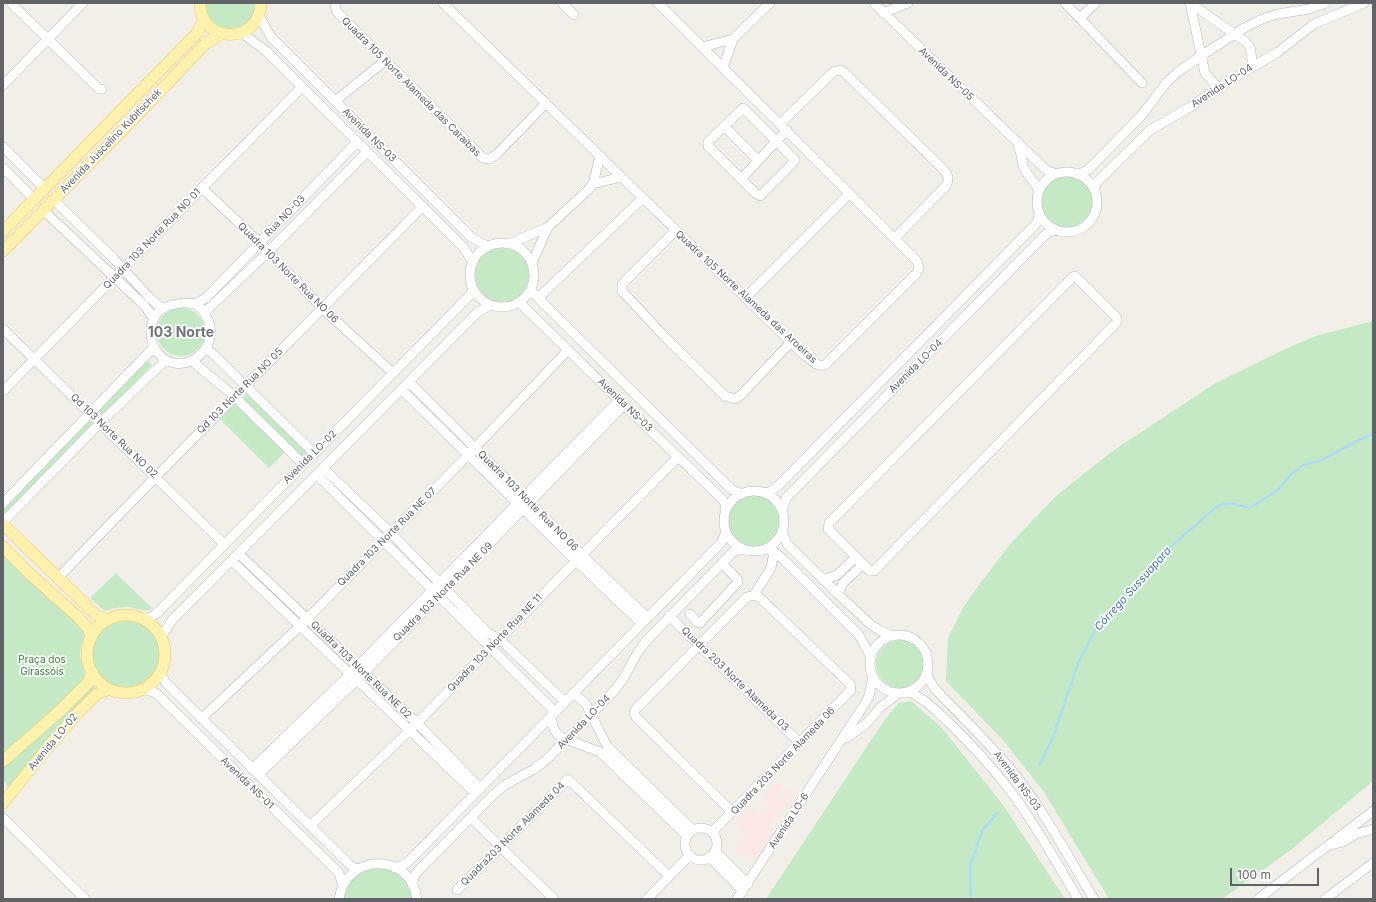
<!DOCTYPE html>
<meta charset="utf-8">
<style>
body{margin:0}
#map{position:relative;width:1376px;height:902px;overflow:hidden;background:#f1efe8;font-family:Inter,sans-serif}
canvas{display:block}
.frame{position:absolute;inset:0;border:4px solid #5f6368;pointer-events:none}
.scale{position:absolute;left:1230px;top:868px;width:89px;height:18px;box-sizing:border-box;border:2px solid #5f6368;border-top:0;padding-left:5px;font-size:12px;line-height:14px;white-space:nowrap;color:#5f6368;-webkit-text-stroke:3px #fff;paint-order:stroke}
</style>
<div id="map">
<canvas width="1376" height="902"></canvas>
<div class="frame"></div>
<div class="scale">100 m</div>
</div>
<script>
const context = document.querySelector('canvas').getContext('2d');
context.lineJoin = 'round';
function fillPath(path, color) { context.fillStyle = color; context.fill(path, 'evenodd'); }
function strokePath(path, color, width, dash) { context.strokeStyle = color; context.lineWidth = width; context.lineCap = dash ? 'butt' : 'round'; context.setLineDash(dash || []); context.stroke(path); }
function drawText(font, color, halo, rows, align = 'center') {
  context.font = font + ' Inter,sans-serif'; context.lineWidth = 3.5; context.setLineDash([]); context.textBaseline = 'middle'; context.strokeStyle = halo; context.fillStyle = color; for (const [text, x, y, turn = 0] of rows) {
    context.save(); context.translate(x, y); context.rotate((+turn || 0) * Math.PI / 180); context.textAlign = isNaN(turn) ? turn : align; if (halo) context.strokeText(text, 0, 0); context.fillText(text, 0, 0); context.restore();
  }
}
fillPath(new Path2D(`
 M 775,782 L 783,787 L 778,794 L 782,797 L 788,787 L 796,792 L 791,800 L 786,797 L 785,799 L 789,803 L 783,812 L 775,808 L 774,809 L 779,813 L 770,823 L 772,825 L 769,828 L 771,832 L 766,840 L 767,841 L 756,860 L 747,855 L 745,858 L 735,851 L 740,842 L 743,844 L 744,842 L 742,840 L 746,833 L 738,828 L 734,823 L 749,807 L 758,812 L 755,815 L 758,817 L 761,810 L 765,813 L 767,810 L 764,809 L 766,805 L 769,806 L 770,804 L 766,801 L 764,803 L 761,801 Z`), '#fce8e6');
fillPath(new Path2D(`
 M 204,3 L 257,3 L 257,5 L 249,24 L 227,32 L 209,21 Z
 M1041 202a26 26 0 1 1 52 0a26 26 0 1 1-52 0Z
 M475 275a27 27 0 1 1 54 0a27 27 0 1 1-54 0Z
 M157 332a24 24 0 1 1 48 0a24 24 0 1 1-48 0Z
 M 1373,321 L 1373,781 L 1292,849 L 1222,899 L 1109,899 L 1044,792 L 1003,740 L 946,681 L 948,638 L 963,608 L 981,582 L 1011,543 L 1056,496 L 1114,450 L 1214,384 L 1283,350 L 1316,336 Z
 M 146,359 L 152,365 L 102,416 L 96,410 Z
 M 248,393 L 310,455 L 305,461 L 242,399 Z
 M 236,403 L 286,451 L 269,468 L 220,419 Z
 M 89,419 L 94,424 L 5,514 L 3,512 L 3,507 Z
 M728 521a26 26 0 1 1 52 0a26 26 0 1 1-52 0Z
 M 3,549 L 82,627 L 85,633 C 82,641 80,648 80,655 C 81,664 86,672 84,680 L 48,716 L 3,754 Z
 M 116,573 L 152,608 C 145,614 135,606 127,607 C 119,607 112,609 105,611 L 90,598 Z
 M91 654a35 35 0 1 1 70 0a35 35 0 1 1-70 0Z
 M876 664a24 24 0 1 1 48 0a24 24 0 1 1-48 0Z
 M 92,685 L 96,688 L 52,733 L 8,788 L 3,778 L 3,767 L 53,725 Z
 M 911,701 L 942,728 L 1003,805 L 1065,899 L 766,899 L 883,722 L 899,703 Z
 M 370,868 C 375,868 382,867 387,868 C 402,872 409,885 413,899 L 343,899 C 348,880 354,877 370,868 Z`), '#c5e8c5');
strokePath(new Path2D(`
 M 1040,764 L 1054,734 L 1078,663 L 1098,625 L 1160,556 L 1215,508 L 1224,504 L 1230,503 L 1245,507 L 1253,506 L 1278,490 L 1291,474 L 1304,465 L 1320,461 L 1355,442 L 1373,434
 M 971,899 L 970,866 L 982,831 L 997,813`), '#aadaff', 2);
const minor = new Path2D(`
 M 11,3 L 99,89 L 102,89
 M 335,3 L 336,10 L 338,13 L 483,158 L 489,159 L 496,155 L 546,103
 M 443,3 L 801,352 C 808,357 816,368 825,365 L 916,274 L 919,268 L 917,261 L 658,3
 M 562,3 L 574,15
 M 874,3 L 1046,170 L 1056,174
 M 1065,3 L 1142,83
 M 1190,3 L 1246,42 L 1250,47 L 1253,66
 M 1190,3 L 1205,73 L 1218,88
 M 883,13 L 908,3
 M 259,16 L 271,37 L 471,237 L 488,247
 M 1080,18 L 1096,3
 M 242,33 L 266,51 L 463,247 L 473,262
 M 702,47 L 733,39
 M 723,68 L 733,39 L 770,3
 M 3,85 L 83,3
 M 335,101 L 386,60
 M 743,108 L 795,160 L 791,165 L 760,196 L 755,193 L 708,146 L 708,142 Z
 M 780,124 L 833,72 L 840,70 L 844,72 L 945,171 C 949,176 949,180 946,186 L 895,238
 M 724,126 L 758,160
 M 1018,146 C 1022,154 1021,158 1023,165 C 1026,175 1036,182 1039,192
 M 3,147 L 45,189
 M 3,168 L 34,199
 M1037 202a30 30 0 1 1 60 0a30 30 0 1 1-60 0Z
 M 1078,175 L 1089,169 L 1141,116 L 1167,82 L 1178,72 L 1195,60 L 1244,28 L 1262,19 L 1278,14 L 1309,9 L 1326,3
 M 741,179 L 787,130
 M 593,184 L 621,177
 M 202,188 L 259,242 L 323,309 L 393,373
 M 1094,189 L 1098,181 L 1150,130 L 1190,107 L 1227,82 L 1278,52 L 1314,24 L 1364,3
 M 54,200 L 114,259 L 150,298 L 163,309
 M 43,210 L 144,305 L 154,319
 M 676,230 L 625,281 L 622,285 L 622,291 L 664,336 L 725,396 L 735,399 L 741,395 L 791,342
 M470 275a32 32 0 1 1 64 0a32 32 0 1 1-64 0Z
 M 509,244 L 548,227 L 588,190 L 593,184 L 600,156
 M 532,263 L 548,227
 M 1075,276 L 1117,318 L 1117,322 L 874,571 L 870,571 L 828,529 L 829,523 L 1073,277 Z
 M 531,291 L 731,489 L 742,494
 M 538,298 L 643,198
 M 745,298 L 850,193
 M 519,302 L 624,405 L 721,498 L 725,503 L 726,510
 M 183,303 C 186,303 192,303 195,304 C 200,306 205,314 207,318 C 223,350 180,380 158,353 C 148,341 148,318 162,309 C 168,305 176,304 183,303 Z
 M 195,304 L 206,298 L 357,142
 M 204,313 L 268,252 L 367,152
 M 3,329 L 224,544
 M 206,349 L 212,353 L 314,453
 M 192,361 L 234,396 L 303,464
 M 409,382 L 582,555 L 648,618
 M 401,389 L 576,561 L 642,624
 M 3,391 L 202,188 L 302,87
 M 323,468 L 391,533 L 488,633 L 499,639 L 509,648 L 565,702
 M 317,475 L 555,712
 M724 521a30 30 0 1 1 60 0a30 30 0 1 1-60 0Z
 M 765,493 L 771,491 L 778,486 L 1034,226 L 1038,220 L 1039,214
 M 3,503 L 154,347
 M 782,510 L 786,498 L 1045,235 L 1050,232 L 1057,230
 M 3,522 L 100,423 L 166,360
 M 782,531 L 787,544 L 838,594 L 870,624 L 879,630 L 893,636
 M 765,549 L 774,552 L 783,559 L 859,635 L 871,657
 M 239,554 L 417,723 L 480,788
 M 232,561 L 350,674 L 357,680 L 475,793
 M 58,578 C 178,452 302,330 423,206
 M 823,580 L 837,575 L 856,557
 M 838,594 L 843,583 L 863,564
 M 754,595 L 771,568 L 774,552
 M 690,614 L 697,622 L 700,623 L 738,582 L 738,580 L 722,563
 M 669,616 L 800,743
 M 141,619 L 151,617 L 157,613 L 470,295 L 473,289
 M870 664a29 29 0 1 1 58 0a29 29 0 1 1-58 0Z
 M 161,637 L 173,619 L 192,600 L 478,312 L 490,305
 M 161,670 L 162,676 L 166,683 L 349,864 L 354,868 L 359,869
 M 927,674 L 931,683 L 937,691 C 963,718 990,744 1014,773 C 1045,812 1068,857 1094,899
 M 143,689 L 156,693 L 338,872 L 340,876 L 343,886
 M 908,692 C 925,698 936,711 949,723 C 972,745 993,768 1012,793 C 1037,827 1057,863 1078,899
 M 572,695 L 578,697 L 586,704 L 607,746 L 693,830
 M 551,717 L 553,727 L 557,734 L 563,738 L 600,752 L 687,836
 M 201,719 L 300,626 L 468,455 L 568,350
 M 846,738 L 866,724 L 882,706 L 899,693
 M 252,769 L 350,674 L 619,400
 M 258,775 L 357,680 L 624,405
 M 732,812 L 636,717 L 634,713 L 636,709 L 747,597 L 754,595
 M 3,818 L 85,899
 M 471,818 L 554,899
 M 310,826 L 410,730 L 678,457
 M685 844a16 16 0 1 1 32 0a16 16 0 1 1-32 0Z
 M 712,832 L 851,690 L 850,684 L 759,597 L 754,595
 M 1331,845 L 1343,842 L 1356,834 L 1373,829
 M 715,851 L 748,884
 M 709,857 L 743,891
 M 395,868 L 407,863 L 721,543 L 726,532
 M 412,884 L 416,873 L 494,794 L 505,785 L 534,769 L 545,761 L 614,691 L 623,679 L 638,652 L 647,640 L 733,552 L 743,549
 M 457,890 L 568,779 L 669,876
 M 339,899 C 346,852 411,852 417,899
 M 647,899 L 690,855
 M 737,899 L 864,705 L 869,696 L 873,677
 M 1258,899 L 1373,811
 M 1325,899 L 1373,863`);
const major = new Path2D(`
 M 200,3 C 200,45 260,45 261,3
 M 3,231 L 198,32 L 204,18
 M 3,251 L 123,130 L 205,44 L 221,34
 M 3,524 L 96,615 L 108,620
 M 3,547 L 31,575 L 78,617 L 89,629 L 91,638
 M87 654a39 39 0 1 1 78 0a39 39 0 1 1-78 0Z
 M 3,761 L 62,709 L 88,683 L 92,672
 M 3,803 L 49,746 L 78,713 L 97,694 L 109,689`);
strokePath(minor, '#b5b8bc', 10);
strokePath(major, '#f2c960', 12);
strokePath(minor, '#fff', 9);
strokePath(major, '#fff2af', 11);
drawText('10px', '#5f6368', '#fff', [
 ["Avenida NS-05",946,74,44],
 ["Avenida LO-04",1222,86,-33],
 ["Quadra 105 Norte Alameda das Caraíbas",411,87,45],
 ["Avenida NS-03",369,135,45],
 ["Avenida Juscelino Kubitschek",111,141,-46],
 ["Rua NO-03",285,216,-46],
 ["Quadra 103 Norte Rua NO 01",152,239,-46],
 ["Quadra 103 Norte Rua NO 06",288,273,45],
 ["Quadra 105 Norte Alameda das Aroeiras",746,297,43],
 ["Avenida LO-04",916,366,-45],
 ["Qd 103 Norte Rua NO 05",240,391,-45],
 ["Avenida NS-03",625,405,44],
 ["Qd 103 Norte Rua NO 02",114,436,44],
 ["Avenida LO-02",310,457,-45],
 ["Quadra 103 Norte Rua NO 06",528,501,45],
 ["Quadra 103 Norte Rua NE 07",387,537,-45],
 ["Quadra 103 Norte Rua NE 09",443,592,-45],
 ["Quadra 103 Norte Rua NE 11",495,643,-46],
 ["Quadra 103 Norte Rua NE 02",361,670,44],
 ["Quadra 203 Norte Alameda 03",735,679,44],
 ["Avenida LO-04",584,722,-46],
 ["Avenida LO-02",53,742,-50],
 ["Quadra 203 Norte Alameda 06",783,761,-46],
 ["Avenida NS-03",1017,781,53],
 ["Avenida NS-01",247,783,44],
 ["Avenida LO-6",789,821,-57],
 ["Quadra203 Norte Alameda 04",513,834,-45]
]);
drawText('10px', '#348238', '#fff', [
 ["Praça dos",42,660],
 ["Girassóis",42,672]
]);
drawText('italic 11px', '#4174aa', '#fff', [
 ["Córrego Sussuapara",1133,589,-48]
]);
drawText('bold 14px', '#70757a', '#fff', [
 ["103 Norte",181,333]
]);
</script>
